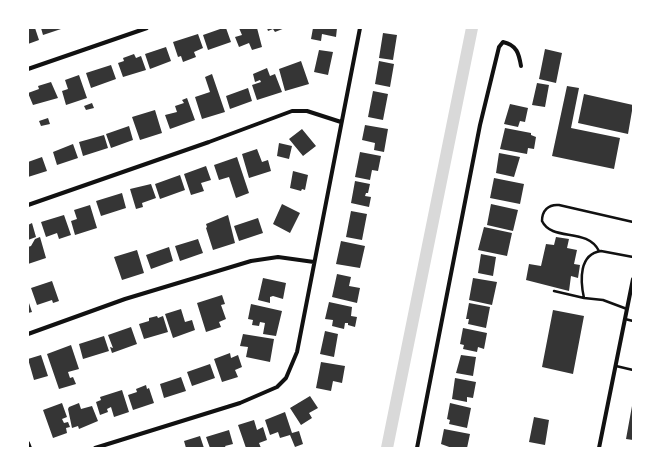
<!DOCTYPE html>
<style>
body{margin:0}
#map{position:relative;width:661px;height:476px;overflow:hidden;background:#fff;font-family:"Source Sans 3",sans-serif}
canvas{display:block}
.frame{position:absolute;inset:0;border:29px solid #fff;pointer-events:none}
</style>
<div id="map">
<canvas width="661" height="476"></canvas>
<div class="frame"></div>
</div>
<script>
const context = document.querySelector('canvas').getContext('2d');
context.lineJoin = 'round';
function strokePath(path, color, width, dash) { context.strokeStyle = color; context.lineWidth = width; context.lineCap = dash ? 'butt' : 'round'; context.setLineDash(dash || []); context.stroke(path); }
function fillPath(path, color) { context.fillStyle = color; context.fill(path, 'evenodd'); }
strokePath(new Path2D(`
 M 387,448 L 472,28`), '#d9d9d9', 12);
fillPath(new Path2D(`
 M 28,28 L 35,28 L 39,40 L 28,44 Z
 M 41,28 L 64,28 L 43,35 Z
 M 223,28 L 226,28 L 231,42 L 208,50 L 203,35 Z
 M 239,28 L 257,28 L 262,47 L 252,50 L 249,43 L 239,47 L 235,37 L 242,35 Z
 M 267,28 L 285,28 L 275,32 L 273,29 L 268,31 Z
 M 313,28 L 337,28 L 336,37 L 322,34 L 321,41 L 311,39 Z
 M 383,33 L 397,35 L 393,60 L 379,58 Z
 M 198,34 L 203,48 L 194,52 L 196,57 L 183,62 L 181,56 L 178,57 L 173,42 Z
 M 166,47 L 171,61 L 150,69 L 145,54 Z
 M 545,49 L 562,53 L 556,83 L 539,79 Z
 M 319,50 L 333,52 L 328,75 L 314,72 Z
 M 134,54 L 136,58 L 141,56 L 146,70 L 123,77 L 118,63 L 124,61 L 123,58 Z
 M 301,61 L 309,84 L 285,91 L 279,69 Z
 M 379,61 L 394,64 L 390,87 L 375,84 Z
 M 111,65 L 116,79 L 91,88 L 86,73 Z
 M 267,68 L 270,76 L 275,74 L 282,92 L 257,100 L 252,85 L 261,82 L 260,80 L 255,82 L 253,74 Z
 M 212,74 L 225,112 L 202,119 L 195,97 L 210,92 L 205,77 Z
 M 79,75 L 87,98 L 66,105 L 62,91 L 68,89 L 65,80 Z
 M 51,82 L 58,98 L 33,105 L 28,93 L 39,89 L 38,86 Z
 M 537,83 L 549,85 L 545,107 L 532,105 Z
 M 567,86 L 579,88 L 571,128 L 620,138 L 614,169 L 552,156 Z
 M 248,88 L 252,101 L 230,109 L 226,96 Z
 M 373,91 L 388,94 L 383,120 L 368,117 Z
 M 584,94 L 633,105 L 628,134 L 578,123 Z
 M 187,98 L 195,120 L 170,129 L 165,115 L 177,112 L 175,106 L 184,103 L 182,100 Z
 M 92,103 L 94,108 L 86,110 L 84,106 Z
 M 510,104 L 528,108 L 525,122 L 520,121 L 518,127 L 504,124 Z
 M 155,110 L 162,133 L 140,140 L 132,117 Z
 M 48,118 L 50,124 L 41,126 L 39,121 Z
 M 365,125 L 388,129 L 384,152 L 374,150 L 375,143 L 362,140 Z
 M 129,126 L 133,140 L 111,148 L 106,134 Z
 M 505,128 L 531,133 L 531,135 L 536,137 L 534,149 L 528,148 L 527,154 L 500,149 Z
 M 302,129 L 316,146 L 303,156 L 289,139 Z
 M 104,135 L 108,148 L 83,156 L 79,142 Z
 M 279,143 L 292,146 L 289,159 L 277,156 Z
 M 73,144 L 78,158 L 57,165 L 53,152 Z
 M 257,149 L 262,162 L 268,160 L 271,171 L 249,178 L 242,154 Z
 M 360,152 L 381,156 L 378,171 L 372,170 L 370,180 L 355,177 Z
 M 499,153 L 520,157 L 514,177 L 496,173 Z
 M 42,157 L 47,171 L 28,177 L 28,162 Z
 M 237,157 L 249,193 L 236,198 L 229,177 L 219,180 L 214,165 Z
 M 206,166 L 211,180 L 201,183 L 204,191 L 191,195 L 184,174 Z
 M 293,171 L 308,175 L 305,190 L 302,189 L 301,191 L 290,188 Z
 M 180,175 L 185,190 L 160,199 L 155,184 Z
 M 494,178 L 524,184 L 520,204 L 490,198 Z
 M 355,181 L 370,184 L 368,193 L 366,193 L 365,196 L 371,197 L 369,207 L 351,203 Z
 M 151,184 L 156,198 L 142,203 L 143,207 L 136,209 L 130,189 Z
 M 122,193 L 126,208 L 101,216 L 96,201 Z
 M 282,204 L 300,213 L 290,233 L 273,224 Z
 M 491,204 L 518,210 L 513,231 L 487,225 Z
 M 90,205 L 97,228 L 75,235 L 71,221 L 77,219 L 74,210 Z
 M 351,211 L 367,214 L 362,240 L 346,237 Z
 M 64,215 L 71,235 L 59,239 L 57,233 L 46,237 L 41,222 Z
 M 228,215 L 235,243 L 213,250 L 206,228 L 207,227 L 206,224 Z
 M 258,218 L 263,233 L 239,241 L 234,226 Z
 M 32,223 L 36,237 L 28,240 L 28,225 Z
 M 484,227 L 512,233 L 507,256 L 478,250 Z
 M 40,237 L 46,258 L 28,264 L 28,247 L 31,246 L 35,239 Z
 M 556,237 L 569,239 L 567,248 L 577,250 L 574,264 L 580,265 L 578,278 L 571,276 L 569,291 L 526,280 L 529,264 L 541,266 L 546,244 L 554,245 Z
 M 198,239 L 203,253 L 180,261 L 175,246 Z
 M 341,241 L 365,246 L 360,268 L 336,264 Z
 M 169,247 L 173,261 L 151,269 L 146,255 Z
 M 137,250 L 144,273 L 122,280 L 114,257 Z
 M 481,254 L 496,257 L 493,276 L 478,273 Z
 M 337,274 L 351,277 L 349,286 L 360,288 L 357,303 L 332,297 Z
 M 263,278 L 286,283 L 283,299 L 273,296 L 270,297 L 270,303 L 258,300 Z
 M 473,278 L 497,282 L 492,305 L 469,300 Z
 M 52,281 L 59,301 L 53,303 L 52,300 L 37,305 L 31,288 Z
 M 222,295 L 225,304 L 221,305 L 226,319 L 219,322 L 221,327 L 206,332 L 197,303 Z
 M 28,300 L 32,312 L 28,313 Z
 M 329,302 L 352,307 L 351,316 L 357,317 L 355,327 L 348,325 L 348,323 L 345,323 L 344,329 L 332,326 L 333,320 L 325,319 Z
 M 469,303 L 490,307 L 486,328 L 468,324 L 469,319 L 466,319 Z
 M 251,304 L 282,311 L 276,336 L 263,334 L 265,323 L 260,322 L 259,326 L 252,325 L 253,320 L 248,319 Z
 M 181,309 L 185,322 L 192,320 L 195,330 L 173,338 L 165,314 Z
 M 553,310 L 584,316 L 573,374 L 542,367 Z
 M 157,316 L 158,318 L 163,316 L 168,332 L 144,339 L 139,324 L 149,321 L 149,318 Z
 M 131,327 L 137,344 L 112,353 L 110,347 L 113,348 L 108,335 Z
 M 463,328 L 487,333 L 484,349 L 478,347 L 477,352 L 463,349 L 464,345 L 460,344 Z
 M 325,331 L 338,334 L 334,357 L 320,354 Z
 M 243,334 L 274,339 L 270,362 L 246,357 L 248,347 L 240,346 Z
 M 104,336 L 109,351 L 83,359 L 79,344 Z
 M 71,345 L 79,369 L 68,372 L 70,378 L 73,377 L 76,384 L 59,389 L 47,354 Z
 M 230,353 L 231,358 L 238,355 L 242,367 L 235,370 L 238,377 L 222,382 L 214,359 Z
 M 41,355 L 48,376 L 34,380 L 28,359 Z
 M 461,355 L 476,357 L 473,376 L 456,373 Z
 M 321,362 L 345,366 L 342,383 L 333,381 L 331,391 L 316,388 Z
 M 210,364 L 215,378 L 192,386 L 187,372 Z
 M 181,377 L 186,391 L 164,398 L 160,384 Z
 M 455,378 L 476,382 L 473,398 L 467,397 L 467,402 L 452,399 Z
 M 146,385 L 147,389 L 149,388 L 154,403 L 133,410 L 128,395 L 137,392 L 136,389 Z
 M 122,390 L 129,412 L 114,417 L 111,407 L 107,409 L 108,412 L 100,415 L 96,402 L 101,400 L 100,397 Z
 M 310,396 L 318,408 L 309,413 L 312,418 L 301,425 L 290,408 Z
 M 62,403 L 67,417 L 62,419 L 64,423 L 68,422 L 70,427 L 66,428 L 67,433 L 53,438 L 43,410 Z
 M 79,403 L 81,409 L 92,406 L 98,421 L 79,429 L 78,426 L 72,428 L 68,409 L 69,407 Z
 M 450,403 L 471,408 L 467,428 L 449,424 L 450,420 L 447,419 Z
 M 632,406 L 633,406 L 633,440 L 626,439 Z
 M 285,412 L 292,433 L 299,431 L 303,444 L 295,447 L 290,435 L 280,438 L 278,432 L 270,435 L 265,420 Z
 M 534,417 L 549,420 L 545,445 L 529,442 Z
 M 254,420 L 257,430 L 263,427 L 267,440 L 259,443 L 261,448 L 246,448 L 238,425 Z
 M 444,429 L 470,434 L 467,448 L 452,448 L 441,444 Z
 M 229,430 L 233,444 L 225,446 L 226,448 L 210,448 L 206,437 Z
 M 200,436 L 204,448 L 186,448 L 184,441 Z`), '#353535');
strokePath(new Path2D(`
 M 599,251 C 587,227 552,242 542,221 C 542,211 548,204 559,205 L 633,222
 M 554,291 L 584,298 C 580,280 579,254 601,251 L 633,257
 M 584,298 L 603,300 L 627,309
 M 625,319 L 633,321
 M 616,366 L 633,370`), '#111', 2.5);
strokePath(new Path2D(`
 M 28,69 L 147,28
 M 28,205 L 209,142 L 292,111 L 307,111 L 341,122
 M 28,334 L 125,299 L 251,261 L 278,257 L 314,262
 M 28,443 L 30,448
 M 95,448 L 240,403 L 277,387 L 286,378 L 297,352 L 360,28
 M 417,448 L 480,125 L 499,47 L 503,42 C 517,45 519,54 521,66
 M 599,448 L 633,279`), '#111', 4);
</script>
